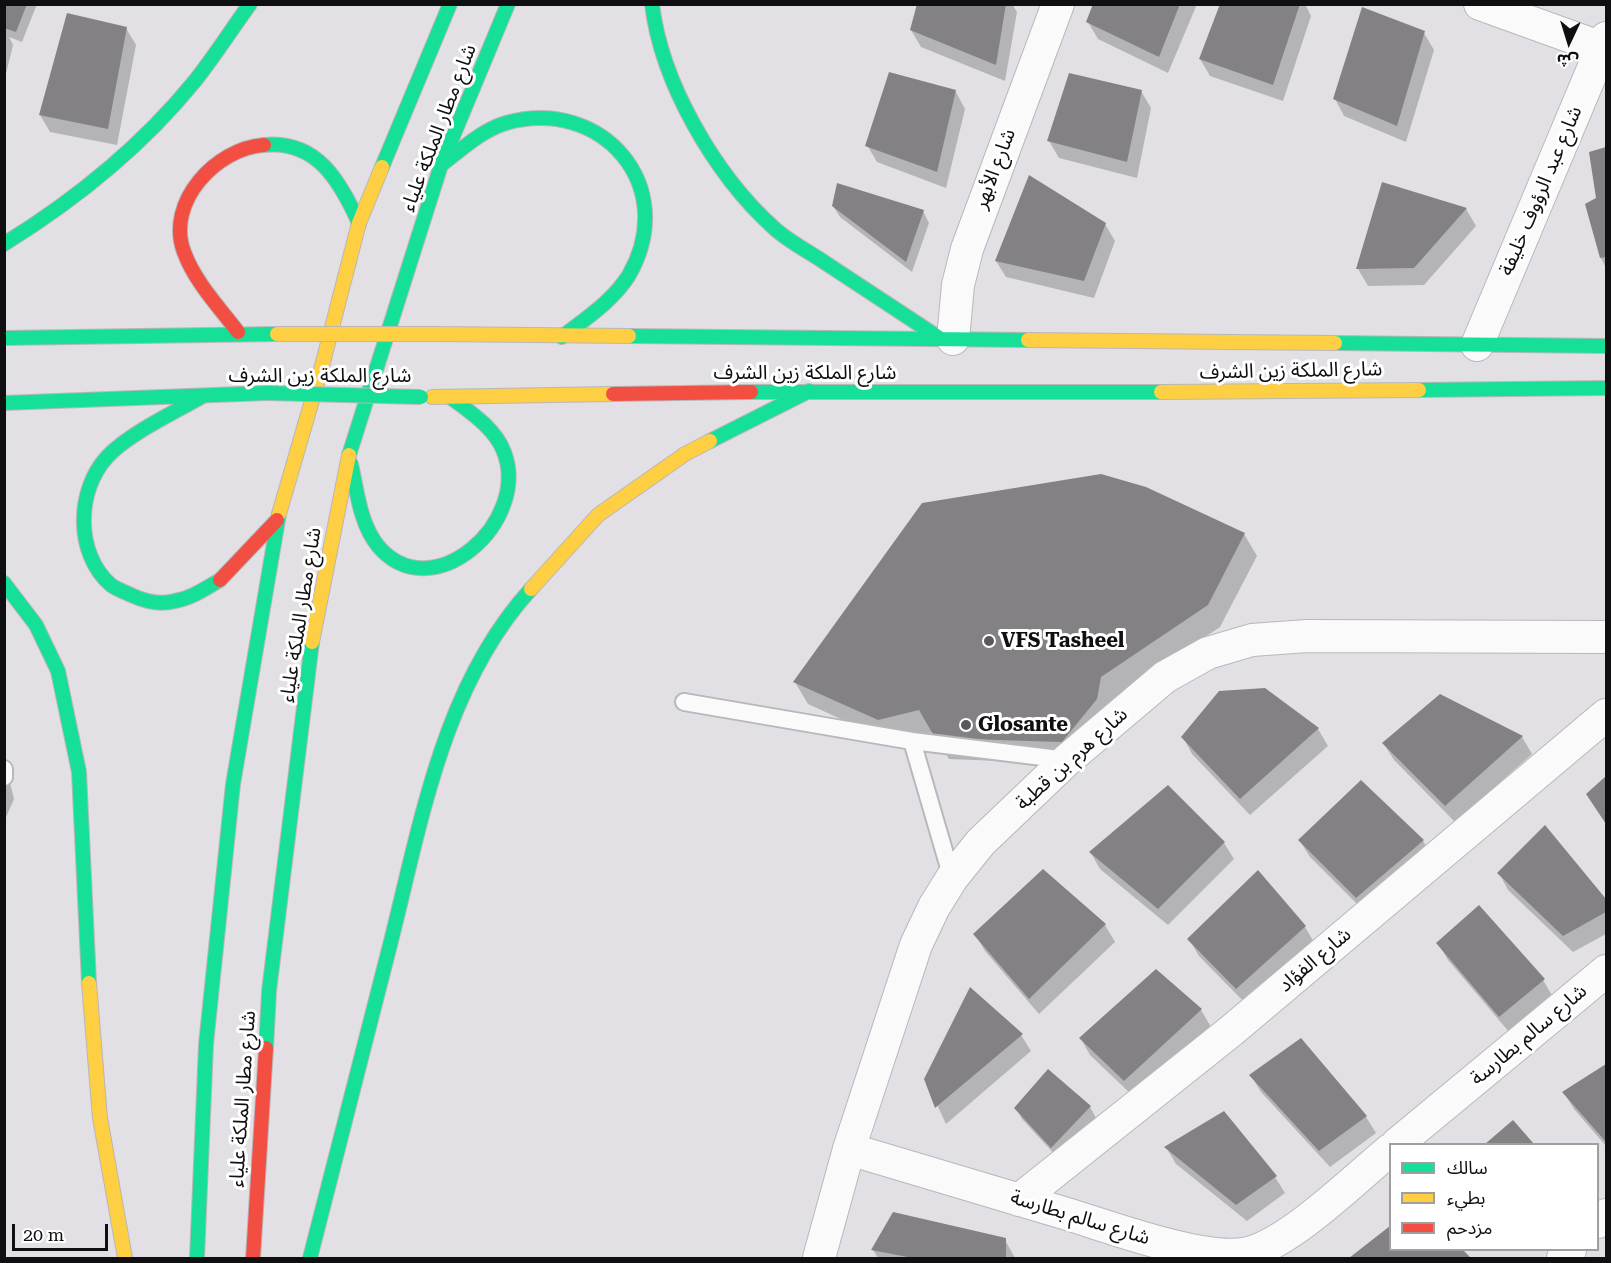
<!DOCTYPE html>
<meta charset="utf-8">
<style>
body{margin:0}
#map{position:relative;width:1611px;height:1263px;overflow:hidden;background:#e2e0e4;font-family:"Roboto Serif","Noto Sans Arabic",serif}
canvas{display:block}
.frame{position:absolute;inset:0;border:6px solid #0f0e10;pointer-events:none}
.legend{position:absolute;left:1389px;top:1143px;width:210px;height:108px;box-sizing:border-box;background:#fff;border:2px solid #9f9f9f;margin:0;padding:8px 10px;list-style:none;font-size:18px;color:#0f0e10}
.legend li{display:flex;align-items:center;gap:12px;height:30px}
.legend b{width:30px;border:2px solid #9f9f9f}
.north{position:absolute;left:1539px;top:12px;width:60px;height:60px;-webkit-text-stroke:4px #fff;paint-order:stroke;rotate:184deg;font-size:16px;font-weight:700;line-height:24px;text-align:center;color:#0f0e10}
.north::after{content:'';display:block;margin:auto;width:21px;height:27px;background:#0f0e10;clip-path:polygon(50% 0,100% 100%,50% 72%,0 100%)}
.scale{position:absolute;left:12px;top:1224px;width:96px;height:27px;box-sizing:border-box;border:3px solid #0f0e10;border-top:0;padding-left:8px;font-size:18px;line-height:21px;white-space:nowrap;color:#0f0e10;-webkit-text-stroke:4px #fff;paint-order:stroke}
</style>
<div id="map">
<canvas width="1611" height="1263"></canvas>
<div class="frame"></div>
<ul class="legend">
<li><b style="height:8px;background:#16e098"></b>سالك</li>
<li><b style="height:8px;background:#ffcf43"></b>بطيء</li>
<li><b style="height:8px;background:#f24e42"></b>مزدحم</li>
</ul>
<div class="north">ش</div>
<div class="scale">20 m</div>
</div>
<script>
const context = document.querySelector('canvas').getContext('2d');
context.lineJoin = 'round';
function fillPath(path, color) { context.fillStyle = color; context.fill(path, 'evenodd'); }
function strokePath(path, color, width, dash) { context.strokeStyle = color; context.lineWidth = width; context.lineCap = dash ? 'butt' : 'round'; context.setLineDash(dash || []); context.stroke(path); }
function drawText(font, color, halo, rows, align = 'center') {
  context.font = font + ' "Roboto Serif","Noto Sans Arabic",serif'; context.lineWidth = 6; context.setLineDash([]); context.textBaseline = 'middle'; context.strokeStyle = halo; context.fillStyle = color; for (const [text, x, y, turn = 0] of rows) {
    context.save(); context.translate(x, y); context.rotate((+turn || 0) * Math.PI / 180); context.textAlign = isNaN(turn) ? turn : align; if (halo) context.strokeText(text, 0, 0); context.fillText(text, 0, 0); context.restore();
  }
}
fillPath(new Path2D(`
 M 4,4 L 37,4 L 22,42 L 9,37 L 13,45 L 4,82 Z
 M 918,4 L 1012,4 L 1017,12 L 1005,81 L 921,47 L 911,30 Z
 M 1094,4 L 1197,4 L 1168,73 L 1098,39 L 1088,22 Z
 M 1222,4 L 1305,4 L 1311,16 L 1283,101 L 1210,76 L 1200,59 Z
 M 126,28 L 136,45 L 117,145 L 50,132 L 40,115 Z
 M 1424,33 L 1434,50 L 1406,142 L 1344,116 L 1335,99 Z
 M 1141,91 L 1151,108 L 1137,178 L 1059,158 L 1049,141 Z
 M 956,92 L 965,109 L 946,188 L 877,162 L 867,145 Z
 M 1606,149 L 1606,268 L 1601,258 L 1587,205 L 1597,198 L 1591,153 Z
 M 1383,184 L 1466,209 L 1476,226 L 1424,285 L 1368,286 L 1358,269 Z
 M 833,206 L 923,211 L 929,223 L 912,272 L 840,217 Z
 M 1105,224 L 1115,241 L 1094,298 L 1006,277 L 996,261 Z
 M 1244,534 L 1257,556 L 1220,627 L 1113,699 L 1109,721 L 1075,764 L 949,759 L 933,732 L 891,742 L 808,704 L 795,682 Z
 M 1264,690 L 1318,729 L 1328,746 L 1250,815 L 1192,754 L 1183,737 Z
 M 1440,696 L 1522,737 L 1532,754 L 1455,822 L 1394,760 L 1384,744 Z
 M 4,758 L 14,799 L 4,822 Z
 M 1606,778 L 1606,824 L 1588,795 Z
 M 1361,782 L 1423,841 L 1433,858 L 1367,914 L 1310,857 L 1300,841 Z
 M 1545,828 L 1606,901 L 1606,934 L 1573,952 L 1508,890 L 1499,873 Z
 M 1224,843 L 1234,859 L 1168,925 L 1100,869 L 1091,853 Z
 M 1043,871 L 1105,925 L 1115,942 L 1039,1014 L 985,951 L 975,934 Z
 M 1305,927 L 1315,944 L 1247,1005 L 1199,956 L 1189,939 Z
 M 1438,943 L 1543,980 L 1553,997 L 1510,1033 L 1448,960 Z
 M 1156,971 L 1201,1010 L 1211,1027 L 1134,1097 L 1090,1055 L 1081,1039 Z
 M 1021,1035 L 1031,1051 L 946,1124 L 925,1079 Z
 M 1606,1065 L 1606,1146 L 1574,1109 L 1564,1093 Z
 M 1251,1076 L 1366,1117 L 1376,1133 L 1330,1167 L 1261,1092 Z
 M 1090,1107 L 1096,1118 L 1058,1158 L 1022,1119 L 1016,1108 Z
 M 1513,1122 L 1532,1144 L 1488,1144 Z
 M 1166,1147 L 1275,1177 L 1285,1193 L 1247,1221 L 1176,1164 Z
 M 1390,1228 L 1390,1250 L 1461,1250 L 1469,1258 L 1352,1258 Z
 M 1005,1240 L 1015,1258 L 878,1258 L 873,1250 Z`), '#0003');
fillPath(new Path2D(`
 M 4,4 L 27,4 L 16,32 L 4,28 Z
 M 917,4 L 1006,4 L 996,65 L 910,30 Z
 M 1093,4 L 1180,4 L 1159,57 L 1086,22 Z
 M 1220,4 L 1300,4 L 1273,85 L 1199,59 Z
 M 1362,7 L 1425,31 L 1397,126 L 1333,99 Z
 M 67,13 L 127,27 L 108,129 L 39,115 Z
 M 889,72 L 956,90 L 937,172 L 865,146 Z
 M 1069,73 L 1142,90 L 1127,162 L 1047,141 Z
 M 1606,147 L 1606,257 L 1600,258 L 1585,204 L 1596,198 L 1589,152 Z
 M 1029,175 L 1106,223 L 1084,281 L 995,261 Z
 M 1382,182 L 1467,208 L 1414,268 L 1356,269 Z
 M 837,183 L 924,210 L 906,262 L 832,206 Z
 M 1101,474 L 1146,487 L 1245,533 L 1208,605 L 1101,677 L 1097,699 L 1062,742 L 935,738 L 919,710 L 878,720 L 793,682 L 922,503 Z
 M 1265,688 L 1319,728 L 1240,799 L 1181,737 L 1219,691 Z
 M 1440,694 L 1523,736 L 1445,806 L 1382,743 Z
 M 1606,776 L 1606,824 L 1586,794 Z
 M 1361,780 L 1424,840 L 1356,898 L 1298,840 Z
 M 1168,785 L 1225,842 L 1158,909 L 1089,852 Z
 M 1545,825 L 1606,899 L 1606,912 L 1563,936 L 1497,873 Z
 M 1043,869 L 1106,924 L 1029,999 L 973,934 Z
 M 1258,870 L 1306,926 L 1236,989 L 1187,939 Z
 M 1479,905 L 1545,979 L 1499,1017 L 1436,943 Z
 M 1156,969 L 1202,1009 L 1124,1081 L 1079,1038 Z
 M 970,987 L 1023,1034 L 935,1108 L 924,1079 Z
 M 1301,1038 L 1367,1116 L 1319,1151 L 1249,1075 Z
 M 1606,1064 L 1606,1142 L 1562,1092 Z
 M 1048,1069 L 1091,1106 L 1051,1148 L 1014,1108 Z
 M 1224,1111 L 1277,1176 L 1236,1205 L 1164,1147 Z
 M 1513,1120 L 1534,1144 L 1485,1144 Z
 M 893,1212 L 1006,1238 L 1006,1258 L 913,1258 L 871,1250 Z
 M 1390,1226 L 1390,1250 L 1463,1250 L 1471,1258 L 1349,1258 Z`), '#838184');
const lane = new Path2D(`
 M 684,702 L 912,741 L 1067,760
 M 912,741 L 952,878
 M 4,769 L 4,777`);
const street = new Path2D(`
 M 1480,4 L 1602,48
 M 953,339 L 958,285 L 967,249 L 1058,4
 M 1477,345 L 1606,38
 M 1397,1144 L 1606,971
 M 849,1149 C 921,1171 994,1192 1067,1214 C 1110,1227 1206,1263 1248,1253 C 1290,1243 1355,1179 1390,1150
 M 1019,1200 L 1231,1031 L 1606,715
 M 1598,1222 L 1606,1215
 M 819,1258 L 849,1149 L 916,945 L 934,907 L 952,878 L 981,842 L 1067,760 L 1165,677 L 1208,653 L 1252,640 L 1307,636 L 1606,637
 M 1563,1258 L 1570,1250`);
const fast = new Path2D(`
 M 652,4 C 661,82 715,175 774,228 C 789,242 810,252 827,264 C 865,289 903,314 941,339
 M 264,145 C 317,140 340,181 359,223
 M 441,165 C 461,150 482,130 506,123 C 602,96 680,186 629,275 C 613,301 585,319 562,337
 M 382,167 L 450,4
 M 4,244 C 75,200 141,147 194,82 C 214,57 231,30 250,4
 M 629,336 L 1028,340
 M 4,338 L 277,334
 M 1335,343 L 1606,346
 M 1419,390 L 1606,388
 M 751,392 L 1161,392
 M 203,396 C 175,412 128,434 107,457 C 76,491 75,554 111,585 C 116,589 125,592 131,595 C 144,601 161,605 175,601 C 192,598 206,588 220,580
 M 4,403 L 267,393
 M 710,441 L 809,391
 M 349,455 L 441,165 L 508,4
 M 351,464 C 357,491 360,524 378,546 C 432,610 531,522 504,452 C 495,428 470,412 450,397
 M 4,583 L 36,625 L 58,671 L 79,772 L 89,983
 M 266,1048 L 269,991 L 312,642
 M 197,1258 L 206,1044 L 233,784 L 279,514
 M 310,1258 C 337,1154 363,1049 390,945 C 421,823 443,685 531,589`);
const slow = new Path2D(`
 M 437,334 L 629,336
 M 1028,340 L 1335,343
 M 1161,392 L 1419,390
 M 432,397 L 613,394
 M 279,514 L 322,366 L 359,223 L 382,167
 M 531,589 L 598,515 L 685,454 L 710,441
 M 312,642 L 349,455
 M 89,983 L 100,1118 L 125,1258`);
const jam = new Path2D(`
 M 238,332 C 219,307 195,282 184,252 C 165,202 217,148 264,145
 M 613,394 L 751,392
 M 220,580 L 277,520
 M 253,1258 L 266,1048`);
strokePath(lane, '#b8b7ba', 20);
strokePath(street, '#b8b7ba', 34);
strokePath(fast, '#b8b7ba', 16);
strokePath(slow, '#b8b7ba', 16);
strokePath(jam, '#b8b7ba', 16);
strokePath(lane, '#fbfafb', 16);
strokePath(street, '#fbfafb', 32);
strokePath(fast, '#16e098', 14);
strokePath(slow, '#ffcf43', 14);
strokePath(jam, '#f24e42', 14);
const fastBridge = new Path2D(`
 M 267,393 L 421,397`);
const slowBridge = new Path2D(`
 M 277,334 L 437,334`);
strokePath(fastBridge, '#b8b7ba', 16, []);
strokePath(slowBridge, '#b8b7ba', 16, []);
strokePath(fastBridge, '#16e098', 14);
strokePath(slowBridge, '#ffcf43', 14);
for (const [x, y, r, color] of [
 [989,641,6,"#59585a"],
 [966,725,6,"#59585a"]
]) { const dot = new Path2D(); dot.arc(x, y, r, 0, 2 * Math.PI); context.fillStyle = color; context.fill(dot); strokePath(dot, '#fff', 2); }
drawText('20px', '#0f0e10', '#fff', [
 ["شارع مطار الملكة علياء",439,128,-69],
 ["شارع الأبهر",995,169,-69],
 ["شارع عبد الرؤوف خليفة",1541,191,-67],
 ["شارع الملكة زين الشرف",1291,371,-1],
 ["شارع الملكة زين الشرف",805,373],
 ["شارع الملكة زين الشرف",320,376],
 ["شارع مطار الملكة علياء",301,615,-81],
 ["شارع هرم بن قطبة",1072,759,-42],
 ["شارع الفؤاد",1315,960,-40],
 ["شارع سالم بطارسة",1529,1035,-40],
 ["شارع مطار الملكة علياء",243,1099,-86],
 ["شارع سالم بطارسة",1080,1218,17]
]);
drawText('bold 20px', '#0f0e10', '#fff', [
 ["VFS Tasheel",1001,641],
 ["Glosante",978,725]
], 'left');
</script>
